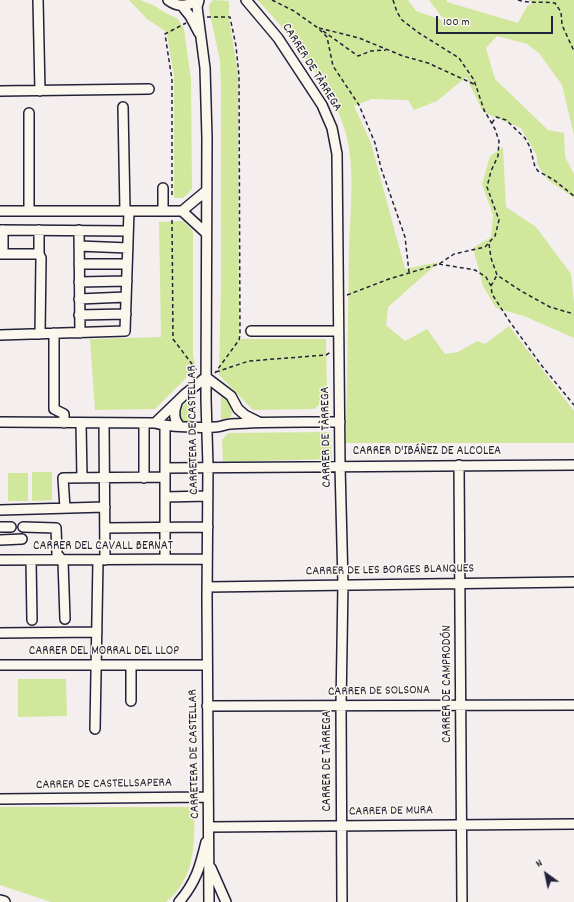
<!DOCTYPE html>
<meta charset="utf-8">
<style>
body{margin:0}
#map{position:relative;width:574px;height:902px;overflow:hidden;background:#f5eeef;font-family:Dekko,sans-serif}
canvas{display:block}
.north{position:absolute;left:526px;top:854px;width:40px;height:40px;-webkit-text-stroke:3px #fbf7ec;paint-order:stroke;rotate:327deg;font-size:11px;font-weight:700;line-height:16px;text-align:center;color:#22223b}
.north::after{content:'';display:block;margin:auto;width:14px;height:18px;background:#22223b;clip-path:polygon(50% 0,100% 100%,50% 72%,0 100%)}
.scale{position:absolute;left:436px;top:16px;width:117px;height:18px;box-sizing:border-box;border:2px solid #22223b;border-top:0;padding-left:5px;font-size:12px;line-height:14px;white-space:nowrap;color:#22223b;-webkit-text-stroke:3px #fbf7ec;paint-order:stroke}
</style>
<div id="map">
<canvas width="574" height="902"></canvas>
<div class="north">N</div>
<div class="scale">100 m</div>
</div>
<script>
const context = document.querySelector('canvas').getContext('2d');
context.lineJoin = 'round';
function fillPath(path, color) { context.fillStyle = color; context.fill(path, 'evenodd'); }
function strokePath(path, color, width, dash) { context.strokeStyle = color; context.lineWidth = width; context.lineCap = dash ? 'butt' : 'round'; context.setLineDash(dash || []); context.stroke(path); }
function drawText(font, color, halo, rows, align = 'center') {
  context.font = font + ' Dekko,sans-serif'; context.lineWidth = 3; context.setLineDash([]); context.textBaseline = 'middle'; context.strokeStyle = halo; context.fillStyle = color; for (const [text, x, y, turn = 0] of rows) {
    context.save(); context.translate(x, y); context.rotate((+turn || 0) * Math.PI / 180); context.textAlign = isNaN(turn) ? turn : align; if (halo) context.strokeText(text, 0, 0); context.fillText(text, 0, 0); context.restore();
  }
}
fillPath(new Path2D(`
 M 129,0 L 140,0 L 153,5 L 166,13 L 178,19 L 184,29 L 191,79 L 192,189 L 183,198 L 174,198 L 174,76 L 167,35 L 165,31 L 147,19 Z
 M 213,0 L 229,1 L 229,18 L 238,74 L 239,339 L 326,339 L 327,398 L 314,409 L 253,410 L 219,375 L 221,284 L 221,90 L 220,61 L 209,9 L 209,5 Z
 M 257,0 L 408,0 L 416,11 L 445,21 L 429,0 L 447,0 L 447,2 L 518,23 L 527,6 L 533,3 L 528,0 L 574,0 L 574,135 L 562,85 L 539,53 L 527,44 L 497,36 L 486,48 L 495,79 L 548,130 L 564,133 L 565,157 L 574,174 L 574,198 L 548,180 L 537,164 L 537,156 L 521,128 L 483,112 L 466,77 L 437,101 L 414,110 L 408,100 L 372,99 L 354,106 L 371,143 L 405,269 L 439,262 L 388,307 L 386,325 L 405,341 L 427,329 L 445,354 L 458,352 L 477,341 L 485,344 L 509,326 L 574,411 L 574,443 L 346,443 C 347,379 348,316 349,252 C 350,215 355,175 347,138 C 340,98 286,28 257,0 Z
 M 503,147 L 506,207 L 536,227 L 571,274 L 574,303 L 574,338 L 524,316 L 496,308 L 483,286 L 473,248 L 491,237 L 493,215 L 482,184 L 490,156 Z
 M 183,221 L 193,231 L 193,357 L 195,362 L 192,372 L 155,409 L 95,410 L 90,339 L 161,337 L 159,222 Z
 M 221,392 L 233,408 L 231,417 L 221,420 Z
 M 193,393 L 192,421 L 178,421 L 183,406 Z
 M 330,432 L 332,459 L 223,462 L 222,440 L 228,433 Z
 M 32,472 L 52,472 L 52,500 L 32,501 Z
 M 8,473 L 28,473 L 28,501 L 8,501 Z
 M 18,679 L 66,679 L 67,716 L 18,717 Z
 M 0,807 L 194,807 C 195,840 196,879 166,902 L 51,902 L 0,885 Z`), '#d0e79c');
const minor = new Path2D(`
 M 38,0 L 40,91
 M 168,0 C 177,7 187,7 197,0
 M 199,0 L 197,7 L 205,68 L 207,138 L 206,399 L 208,467 L 207,599 L 209,902
 M 246,0 L 278,38 L 322,105 L 332,128 L 337,154 L 340,466 L 343,584 L 341,706 L 342,902
 M 182,6 L 190,16 L 199,33
 M 0,91 L 149,89
 M 123,107 L 125,211
 M 0,211 L 182,211 L 206,191
 M 29,211 L 29,113
 M 163,211 L 163,188
 M 182,211 L 206,233
 M 0,230 L 128,231
 M 3,230 L 3,254
 M 39,230 L 39,254
 M 79,230 L 80,333
 M 79,246 L 128,248
 M 0,254 L 39,254 L 41,258 L 40,334
 M 79,264 L 127,264
 M 79,282 L 127,281
 M 79,299 L 126,297
 M 79,315 L 126,314
 M 251,331 L 338,331
 M 54,333 L 54,409 L 64,414 L 64,423
 M 0,335 L 125,331 L 129,211
 M 206,377 L 231,396 L 238,409 L 245,415 L 259,422
 M 177,403 C 174,411 173,419 179,425
 M 0,422 L 155,423 C 168,427 201,428 216,427 C 221,427 226,424 231,424 C 267,421 303,422 340,422
 M 81,423 L 82,478
 M 104,423 L 105,560
 M 155,423 L 184,395 L 206,377
 M 459,465 L 462,902
 M 165,468 L 574,465
 M 144,478 L 144,423
 M 165,497 L 208,496
 M 65,508 L 63,478 L 165,477
 M 0,510 L 105,507
 M 0,527 L 11,527
 M 23,527 L 56,528 L 57,554 L 63,561 L 65,619
 M 105,528 L 208,527
 M 0,540 L 22,539
 M 165,559 L 165,426
 M 0,560 L 207,559
 M 31,560 L 32,620
 M 207,587 L 574,582
 M 0,633 L 97,632
 M 0,665 L 207,665
 M 131,666 L 131,701
 M 207,706 L 574,705
 M 95,729 L 98,560
 M 0,799 L 208,797
 M 209,827 L 574,824
 M 211,868 L 226,902
 M 179,902 C 196,882 200,867 206,842`);
const major = new Path2D(`
 M 0,901 L 4,902`);
strokePath(minor, '#22223b', 12);
strokePath(major, '#22223b', 14);
strokePath(new Path2D(`
 M 272,0 L 294,11 L 318,28 L 327,37 L 333,66 L 359,105 L 375,143 L 381,168 L 405,237 L 409,272
 M 518,0 C 530,4 542,1 555,3 L 561,12 L 562,25 L 574,51
 M 207,17 L 230,17 L 236,46 L 239,76 L 240,335 L 239,340 L 215,373
 M 319,28 L 359,38 L 403,56 L 428,63 L 476,85
 M 323,31 L 358,56 L 371,51 L 386,50
 M 492,123 L 496,117 L 506,120 L 525,138 L 530,147 L 535,167 L 538,171 L 554,180 L 574,196
 M 172,195 L 172,80 L 165,34 L 186,23
 M 172,220 L 173,339 L 198,372
 M 489,244 L 491,258 L 497,275 L 521,291 L 550,307 L 574,314
 M 439,264 L 475,270 L 486,277 L 491,286 L 492,294 L 510,322 L 542,366 L 574,405
 M 491,286 L 497,275
 M 347,295 L 389,279 L 439,264 L 454,254 L 485,247 L 495,236 L 499,220 L 487,187 L 491,171 L 498,156 L 499,141 L 495,129 L 484,110 L 474,80 L 459,58 L 419,33 L 402,20 L 397,12 L 393,0
 M 216,372 L 249,361 L 326,355 L 331,352`), '#22223b', 1.5, [4, 3]);
strokePath(minor, '#fbf7ec', 9);
strokePath(major, '#fbf7ec', 11);
drawText('13px', '#22223b', '#fbf7ec', [
 ["CARRER DE TÀRREGA",311,68,58],
 ["CARRETERA DE CASTELLAR",194,430,-91],
 ["CARRER DE TÀRREGA",327,437,-91],
 ["CARRER D'IBÁÑEZ DE ALCOLEA",427,452],
 ["CARRER DEL CAVALL BERNAT",103,547],
 ["CARRER DE LES BORGES BLANQUES",390,571,-1],
 ["CARRER DEL MORRAL DEL LLOP",104,652],
 ["CARRER DE CAMPRODÓN",448,684,-90],
 ["CARRER DE SOLSONA",379,692,-1],
 ["CARRETERA DE CASTELLAR",195,754,-91],
 ["CARRER DE TÀRREGA",328,761,-90],
 ["CARRER DE CASTELLSAPERA",104,785,-1],
 ["CARRER DE MURA",391,812,-1]
]);
</script>
